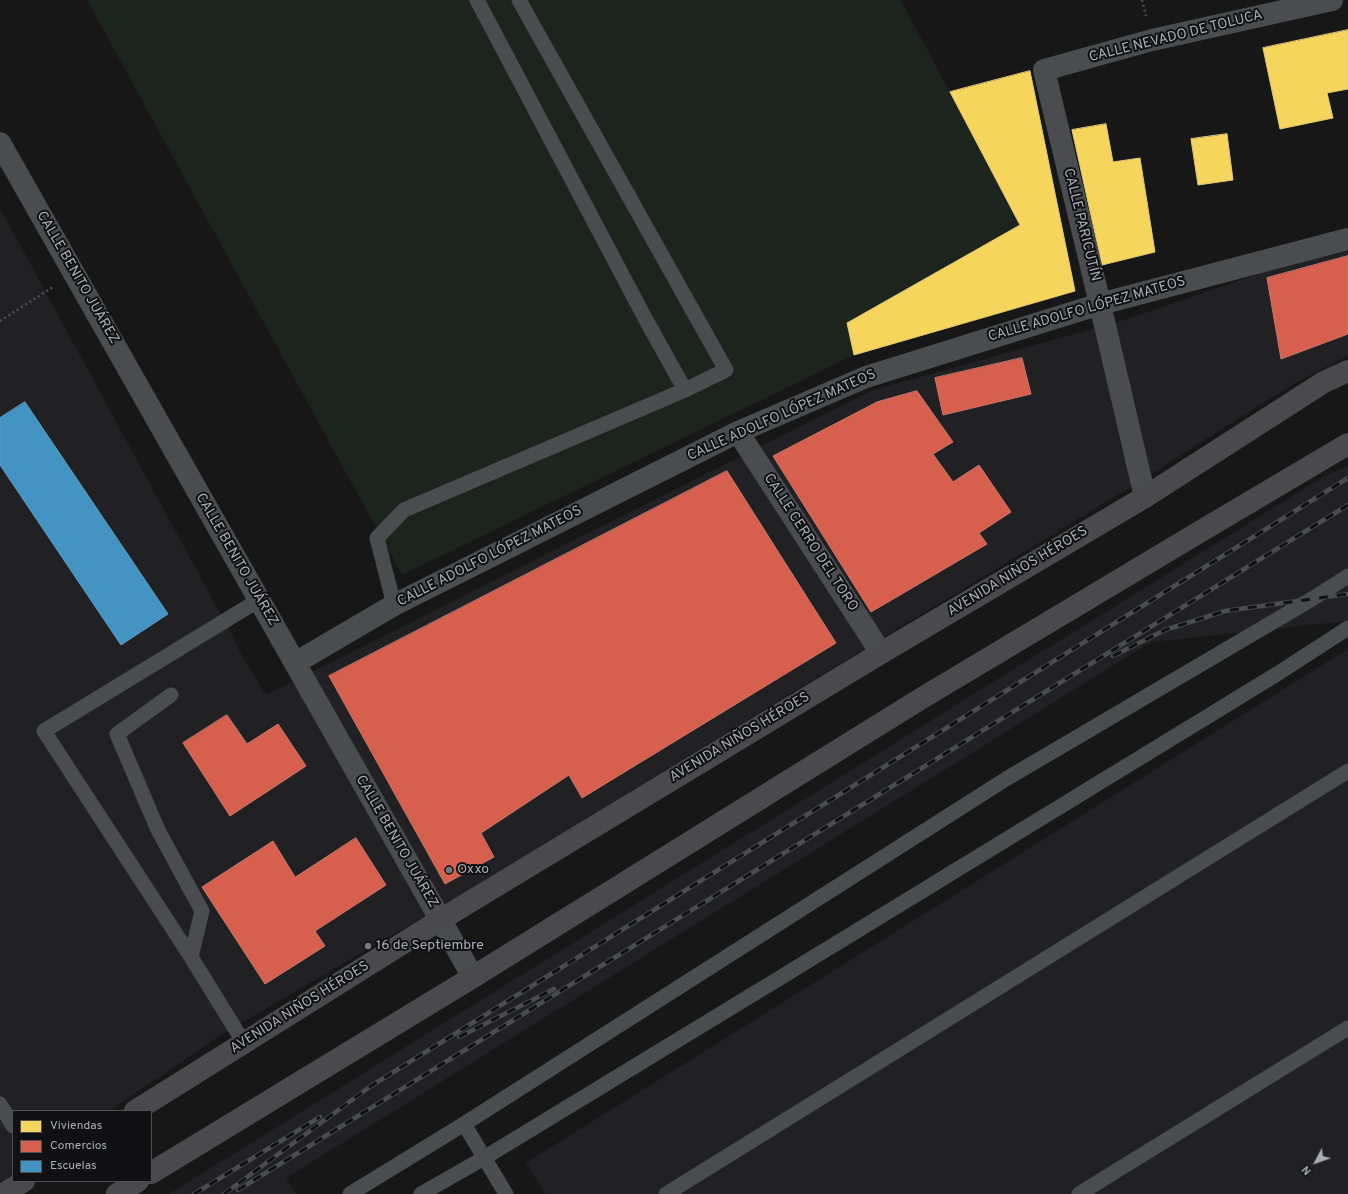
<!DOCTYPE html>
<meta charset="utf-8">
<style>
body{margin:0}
#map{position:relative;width:1348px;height:1194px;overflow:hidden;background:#171717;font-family:Overpass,sans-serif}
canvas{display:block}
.legend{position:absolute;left:12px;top:1110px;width:140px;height:72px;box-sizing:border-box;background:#111113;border:1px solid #4d4f55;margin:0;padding:5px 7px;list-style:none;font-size:12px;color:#a8adb8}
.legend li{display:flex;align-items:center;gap:8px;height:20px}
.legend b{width:20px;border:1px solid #4d4f55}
.north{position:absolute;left:1296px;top:1142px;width:40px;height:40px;-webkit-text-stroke:3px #111113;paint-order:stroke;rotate:229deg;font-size:11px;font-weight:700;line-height:16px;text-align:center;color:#a8adb8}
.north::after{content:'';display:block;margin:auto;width:14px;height:18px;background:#a8adb8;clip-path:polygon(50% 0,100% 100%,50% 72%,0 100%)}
</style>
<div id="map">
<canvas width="1348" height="1194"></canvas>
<ul class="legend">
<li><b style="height:11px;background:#f6d55c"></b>Viviendas</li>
<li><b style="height:11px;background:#d6604d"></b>Comercios</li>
<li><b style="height:11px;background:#4393c3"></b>Escuelas</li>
</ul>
<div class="north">N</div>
</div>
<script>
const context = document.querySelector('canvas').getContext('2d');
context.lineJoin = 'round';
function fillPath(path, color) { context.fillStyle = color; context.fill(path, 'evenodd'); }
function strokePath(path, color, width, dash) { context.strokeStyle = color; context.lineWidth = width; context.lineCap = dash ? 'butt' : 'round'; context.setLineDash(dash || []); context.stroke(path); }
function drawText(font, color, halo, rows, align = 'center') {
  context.font = font + ' Overpass,sans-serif'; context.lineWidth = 4; context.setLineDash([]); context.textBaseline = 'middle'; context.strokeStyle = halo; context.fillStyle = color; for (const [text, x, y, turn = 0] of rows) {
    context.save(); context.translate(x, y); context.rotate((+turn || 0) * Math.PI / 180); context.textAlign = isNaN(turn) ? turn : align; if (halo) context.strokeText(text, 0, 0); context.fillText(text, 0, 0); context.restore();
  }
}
fillPath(new Path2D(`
 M 0,208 L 232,635 L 243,658 L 266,695 L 873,390 L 1121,321 L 1268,271 L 1348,250 L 1348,356 L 1293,384 L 1129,488 L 442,906 L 224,1033 L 109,1111 L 13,1111 L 13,1174 L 0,1182 Z
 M 1348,466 L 1348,621 L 1151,642 L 286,1178 L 297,1194 L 169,1194 L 1323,477 Z
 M 1348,649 L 1348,1194 L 545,1194 L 526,1163 Z`), '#212123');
fillPath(new Path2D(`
 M 87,0 L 901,0 L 1020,225 L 847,323 L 854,355 L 402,575 Z`), '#1d241e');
const homes = new Path2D(`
 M 1348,30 L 1348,89 L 1327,93 L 1333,118 L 1280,129 L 1263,48 Z
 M 1030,71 L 1075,291 L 854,355 L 847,323 L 1020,225 L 950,92 Z
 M 1106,124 L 1113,162 L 1140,158 L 1155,252 L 1102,265 L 1072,130 Z
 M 1227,134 L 1233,180 L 1198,185 L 1191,139 Z`);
fillPath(homes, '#f6d55c');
strokePath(homes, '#dfc978', 1);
const shops = new Path2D(`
 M 1348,256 L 1348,334 L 1281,359 L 1267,278 Z
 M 1022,358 L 1031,394 L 943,415 L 935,378 Z
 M 917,391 L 953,442 L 933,454 L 953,482 L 979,465 L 1011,512 L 979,533 L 987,544 L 871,612 L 773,456 L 877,402 Z
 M 727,471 L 836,643 L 582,798 L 569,775 L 481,833 L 494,857 L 445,884 L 329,676 Z
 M 227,715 L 247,744 L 278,724 L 306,766 L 230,816 L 183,743 Z
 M 356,838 L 386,885 L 315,931 L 325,946 L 265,984 L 202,887 L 273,841 L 295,877 Z`);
fillPath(shops, '#d6604d');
strokePath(shops, '#c8776d', 1);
const schools = new Path2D(`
 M 25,402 L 168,614 L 121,645 L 0,465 L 0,418 Z`);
fillPath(schools, '#4393c3');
strokePath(schools, '#619bc0', 1);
strokePath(new Path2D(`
 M 1142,0 L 1146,16
 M 0,321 L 53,287`), '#4d4e52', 2.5, [2, 3]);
strokePath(new Path2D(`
 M 477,0 L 646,320 L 685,390
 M 394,605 L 377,538 L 404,510 L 685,390 L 726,370 L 519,0
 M 171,695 L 117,734 L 158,830 L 202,911 L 191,957 L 244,1043
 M 191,957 L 44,731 L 259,600
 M 0,1104 L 13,1126
 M 464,1124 L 506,1194
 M 350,1194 L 464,1124 L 1006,779 L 1312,599 L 1348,576
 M 421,1194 L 484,1158 L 783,976 L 1277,674 L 1348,628
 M 666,1194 L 1348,771
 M 1079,1194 L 1348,1028`), '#4b4c50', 15);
strokePath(new Path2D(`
 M 0,143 L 473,977
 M 738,432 L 881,653
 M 1145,497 L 1100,304 L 1044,70 L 1152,40 L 1332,0
 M 295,663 L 394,605 L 738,432 L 866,377 L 1100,304 L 1348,239`), '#4b4c50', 22);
strokePath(new Path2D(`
 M 135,1111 L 440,920 L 881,653 L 1145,497 L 1324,382 L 1348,371
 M 151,1173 L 473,977 L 922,698 L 1196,534 L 1348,444
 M 3,1194 L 24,1181
 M 117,1194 L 138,1181`), '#4a4a4e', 22);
const rail = new Path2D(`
 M 1113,656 L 1165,630 L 1225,611 L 1348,594
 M 459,1037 L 554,989
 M 238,1190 L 1348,505
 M 194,1194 L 320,1117
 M 224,1194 L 371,1086 L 1348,478`);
strokePath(rail, '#4b4c4f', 4.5);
strokePath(rail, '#111113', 3, [9]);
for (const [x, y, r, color] of [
 [449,870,4,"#757880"],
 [368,946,4,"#757880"]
]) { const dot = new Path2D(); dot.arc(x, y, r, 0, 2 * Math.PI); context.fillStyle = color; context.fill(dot); strokePath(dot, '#111113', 1.5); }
drawText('14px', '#a8adb8', '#111113', [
 ["CALLE NEVADO DE TOLUCA",1176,37,-14],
 ["CALLE PARICUTÍN",1081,225,76],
 ["CALLE BENITO JUÁREZ",77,278,60],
 ["CALLE ADOLFO LÓPEZ MATEOS",1087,310,-16],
 ["CALLE ADOLFO LÓPEZ MATEOS",782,416,-24],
 ["CALLE CERRO DEL TORO",810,543,57],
 ["CALLE ADOLFO LÓPEZ MATEOS",490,557,-27],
 ["CALLE BENITO JUÁREZ",236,560,60],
 ["AVENIDA NIÑOS HÉROES",1018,572,-31],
 ["AVENIDA NIÑOS HÉROES",740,738,-31],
 ["CALLE BENITO JUÁREZ",396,842,60],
 ["AVENIDA NIÑOS HÉROES",300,1008,-32]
]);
drawText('14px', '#a8adb8', '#111113', [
 ["Oxxo",457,870],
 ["16 de Septiembre",376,946]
], 'left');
</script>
